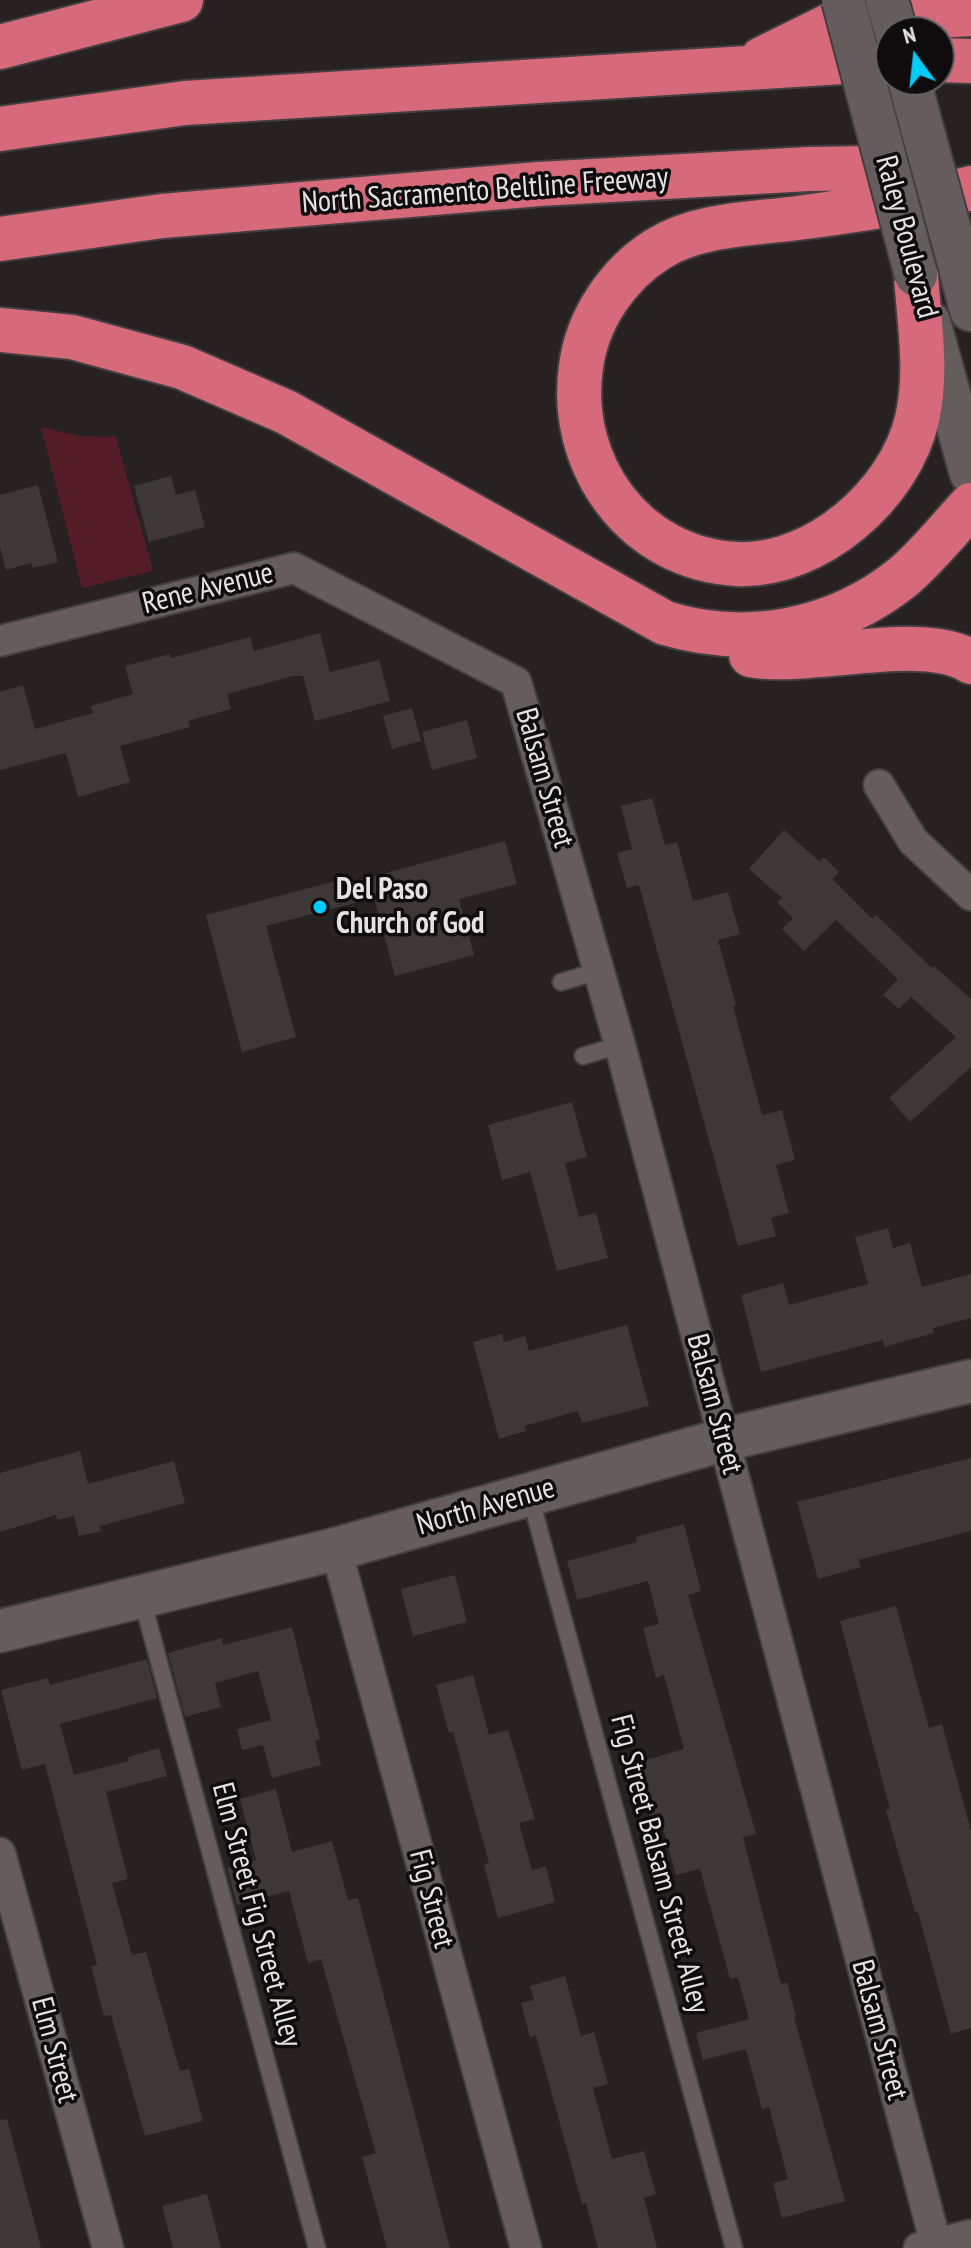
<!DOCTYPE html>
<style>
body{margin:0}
#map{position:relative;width:971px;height:2248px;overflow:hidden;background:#272122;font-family:"PT Sans Narrow",sans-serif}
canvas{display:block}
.north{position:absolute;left:875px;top:16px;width:80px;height:80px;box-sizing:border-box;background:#0e0c0c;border:2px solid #646162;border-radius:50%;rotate:345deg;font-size:22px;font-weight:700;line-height:32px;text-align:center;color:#e6e1e2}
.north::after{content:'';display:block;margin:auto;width:28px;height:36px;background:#00cbf9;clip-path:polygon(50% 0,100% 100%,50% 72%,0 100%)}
</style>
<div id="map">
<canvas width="971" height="2248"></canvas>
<div class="north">N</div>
</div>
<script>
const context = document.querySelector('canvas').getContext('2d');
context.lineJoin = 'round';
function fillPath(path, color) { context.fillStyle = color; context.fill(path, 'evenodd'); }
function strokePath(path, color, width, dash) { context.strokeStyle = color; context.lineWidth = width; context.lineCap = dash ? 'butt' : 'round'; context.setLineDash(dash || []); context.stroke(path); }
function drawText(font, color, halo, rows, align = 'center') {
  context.font = font + ' "PT Sans Narrow",sans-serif'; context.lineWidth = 7; context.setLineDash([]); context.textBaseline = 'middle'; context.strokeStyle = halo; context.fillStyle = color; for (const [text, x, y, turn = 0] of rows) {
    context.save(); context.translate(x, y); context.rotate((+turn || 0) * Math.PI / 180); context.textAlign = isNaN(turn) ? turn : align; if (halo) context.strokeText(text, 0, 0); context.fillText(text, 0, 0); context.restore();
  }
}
fillPath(new Path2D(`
 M 41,427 L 80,436 L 116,437 L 153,571 L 82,588 Z`), '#531c26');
fillPath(new Path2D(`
 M 171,476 L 176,495 L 195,490 L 205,527 L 149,542 L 134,486 Z
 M 38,485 L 58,562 L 33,568 L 31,563 L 6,570 L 0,547 L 0,495 Z
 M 320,633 L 330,672 L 379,660 L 390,701 L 315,721 L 303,676 L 293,676 L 227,694 L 231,709 L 188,721 L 190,727 L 120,746 L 130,782 L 78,797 L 66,753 L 0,770 L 0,692 L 23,685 L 35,729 L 93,713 L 91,706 L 133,694 L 125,666 L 170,654 L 171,658 L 250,637 L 254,651 Z
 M 412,708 L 421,741 L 392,749 L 383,716 Z
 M 467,720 L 477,758 L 432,770 L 422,732 Z
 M 652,798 L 665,845 L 677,842 L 693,901 L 728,892 L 740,934 L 718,940 L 736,1005 L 733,1006 L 762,1115 L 782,1110 L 795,1160 L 776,1165 L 789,1213 L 771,1218 L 776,1236 L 738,1246 L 639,885 L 627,888 L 617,853 L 632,849 L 621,806 Z
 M 784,830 L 819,861 L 824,857 L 839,872 L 832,879 L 872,919 L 876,915 L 932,968 L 934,966 L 971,999 L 971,1067 L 910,1122 L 889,1098 L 956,1037 L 911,997 L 899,1009 L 883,995 L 898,979 L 836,920 L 804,951 L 782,929 L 793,918 L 777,902 L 782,898 L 749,869 Z
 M 505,841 L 517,884 L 459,899 L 474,955 L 395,976 L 374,898 L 266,926 L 296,1037 L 242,1052 L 206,915 L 351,877 L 352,882 Z
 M 572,1102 L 587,1157 L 565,1163 L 579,1217 L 596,1213 L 608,1258 L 557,1271 L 530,1172 L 502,1180 L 488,1125 Z
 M 888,1228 L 893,1248 L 910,1243 L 922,1287 L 971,1274 L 971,1318 L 933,1328 L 934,1333 L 884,1347 L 883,1340 L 761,1372 L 741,1295 L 783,1283 L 789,1305 L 868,1284 L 855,1237 Z
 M 627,1325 L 649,1406 L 582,1423 L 578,1411 L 524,1426 L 526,1431 L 499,1439 L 473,1342 L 502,1334 L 504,1342 L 525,1336 L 529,1351 Z
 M 80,1451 L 88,1484 L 174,1461 L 185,1503 L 100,1526 L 101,1531 L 79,1536 L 74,1516 L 57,1520 L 56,1515 L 0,1532 L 0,1473 Z
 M 971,1458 L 971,1531 L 858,1560 L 861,1567 L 818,1579 L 797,1502 Z
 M 684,1524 L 701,1591 L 688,1595 L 756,1834 L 743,1837 L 781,1984 L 787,1982 L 796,2016 L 794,2017 L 845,2201 L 782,2218 L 773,2183 L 788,2179 L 769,2107 L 762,2109 L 746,2049 L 703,2060 L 696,2033 L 749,2019 L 738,1977 L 730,1979 L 700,1869 L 676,1875 L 659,1813 L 650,1816 L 635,1763 L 684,1749 L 664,1675 L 656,1678 L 643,1628 L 659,1624 L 648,1581 L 577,1600 L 567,1561 L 637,1542 L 636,1537 Z
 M 455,1575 L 467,1622 L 413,1636 L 401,1589 Z
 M 896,1606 L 929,1728 L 942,1724 L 971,1831 L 971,2028 L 951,2034 L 918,1912 L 915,1912 L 886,1810 L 890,1809 L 840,1621 Z
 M 292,1627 L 320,1739 L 315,1741 L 321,1765 L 272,1778 L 263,1745 L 242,1750 L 237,1729 L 271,1720 L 258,1671 L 215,1683 L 221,1707 L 185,1717 L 168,1653 L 222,1638 L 223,1645 Z
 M 147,1659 L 157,1698 L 60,1724 L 74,1775 L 129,1761 L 128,1757 L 159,1748 L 167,1776 L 106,1792 L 128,1879 L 112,1883 L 132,1955 L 146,1952 L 180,2071 L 189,2069 L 203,2121 L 145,2136 L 111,2015 L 104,2016 L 91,1966 L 97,1965 L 45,1764 L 22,1770 L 1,1690 L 48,1678 L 50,1685 Z
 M 473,1675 L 489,1735 L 508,1730 L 535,1819 L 519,1823 L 532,1870 L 546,1866 L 555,1902 L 498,1918 L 484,1865 L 489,1863 L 453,1732 L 449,1733 L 436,1685 Z
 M 276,1789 L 292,1852 L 332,1841 L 348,1900 L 358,1898 L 450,2248 L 387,2248 L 362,2157 L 376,2153 L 321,1959 L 308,1963 L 289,1891 L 237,1905 L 227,1868 L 256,1860 L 240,1799 Z
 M 565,1976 L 581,2036 L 594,2032 L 608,2084 L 593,2088 L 612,2159 L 644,2151 L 656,2194 L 644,2198 L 657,2248 L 598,2248 L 586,2203 L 582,2204 L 536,2036 L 530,2037 L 521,2003 L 534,2000 L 530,1986 Z
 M 7,2119 L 36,2228 L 41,2248 L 0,2248 L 0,2120 Z
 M 207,2194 L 221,2248 L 173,2248 L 162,2206 Z`), '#3d3737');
const lane = new Path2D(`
 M 561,982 L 599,971
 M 583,1056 L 620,1045
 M 530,1496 L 734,2248
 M 142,1599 L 317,2248`);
const street = new Path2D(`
 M 0,641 L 294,568 L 516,682 L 620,1045 L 937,2248
 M 879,785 L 913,841 L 971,895
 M 336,1549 L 526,2248
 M 0,1853 L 108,2248
 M 919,2248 L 971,2235`);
const secondary = new Path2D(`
 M 961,271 L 971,310
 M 929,322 L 971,473
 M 0,1631 L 336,1549 L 723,1440 L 971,1381`);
const highway = new Path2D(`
 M 0,47 L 181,0
 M 762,59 L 837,22 L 971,14
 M 939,60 L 971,61
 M 0,129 L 185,103 L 891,59
 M 0,239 L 162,216 L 539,184 L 809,169 L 926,167
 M 916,275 C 919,322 928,372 917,419 C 900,494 816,568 737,564 C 634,559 567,464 581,367 C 587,319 618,274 658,249 C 698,224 752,224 798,218 C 857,210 914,202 971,188
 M 0,330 L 72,337 L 182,367 L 286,412 L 665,623 C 748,648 836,631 903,577 C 928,556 949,529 971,505
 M 751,655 C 810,666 925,631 971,662`);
strokePath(lane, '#433e3f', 20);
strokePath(street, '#433e3f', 34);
strokePath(secondary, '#433e3f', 46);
strokePath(highway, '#433e3f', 48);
strokePath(lane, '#645c5d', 16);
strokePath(street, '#645c5d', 30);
strokePath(secondary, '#645c5d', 42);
strokePath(highway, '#d6697a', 44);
const secondaryBridge = new Path2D(`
 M 843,0 L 916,275
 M 887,0 L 896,32
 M 909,80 L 961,271`);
strokePath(secondaryBridge, '#433e3f', 46, []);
strokePath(secondaryBridge, '#645c5d', 42);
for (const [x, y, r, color] of [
 [320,907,8,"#00cbf9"]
]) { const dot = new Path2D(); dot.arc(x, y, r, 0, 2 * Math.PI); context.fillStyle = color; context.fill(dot); strokePath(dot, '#0e0c0c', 3); }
drawText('30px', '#e6e1e2', '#0e0c0c', [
 ["North Sacramento Beltline Freeway",485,191,-4],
 ["Raley Boulevard",906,237,75],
 ["Rene Avenue",208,589,-14],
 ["Balsam Street",544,778,74],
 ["Balsam Street",714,1404,75],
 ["North Avenue",486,1507,-16],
 ["Fig Street Balsam Street Alley",659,1864,75],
 ["Fig Street",431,1899,75],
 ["Elm Street Fig Street Alley",256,1915,75],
 ["Balsam Street",879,2030,75],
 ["Elm Street",54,2050,75]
]);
drawText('bold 30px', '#e6e1e2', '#0e0c0c', [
 ["Del Paso",336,890],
 ["Church of God",336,924]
], 'left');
</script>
